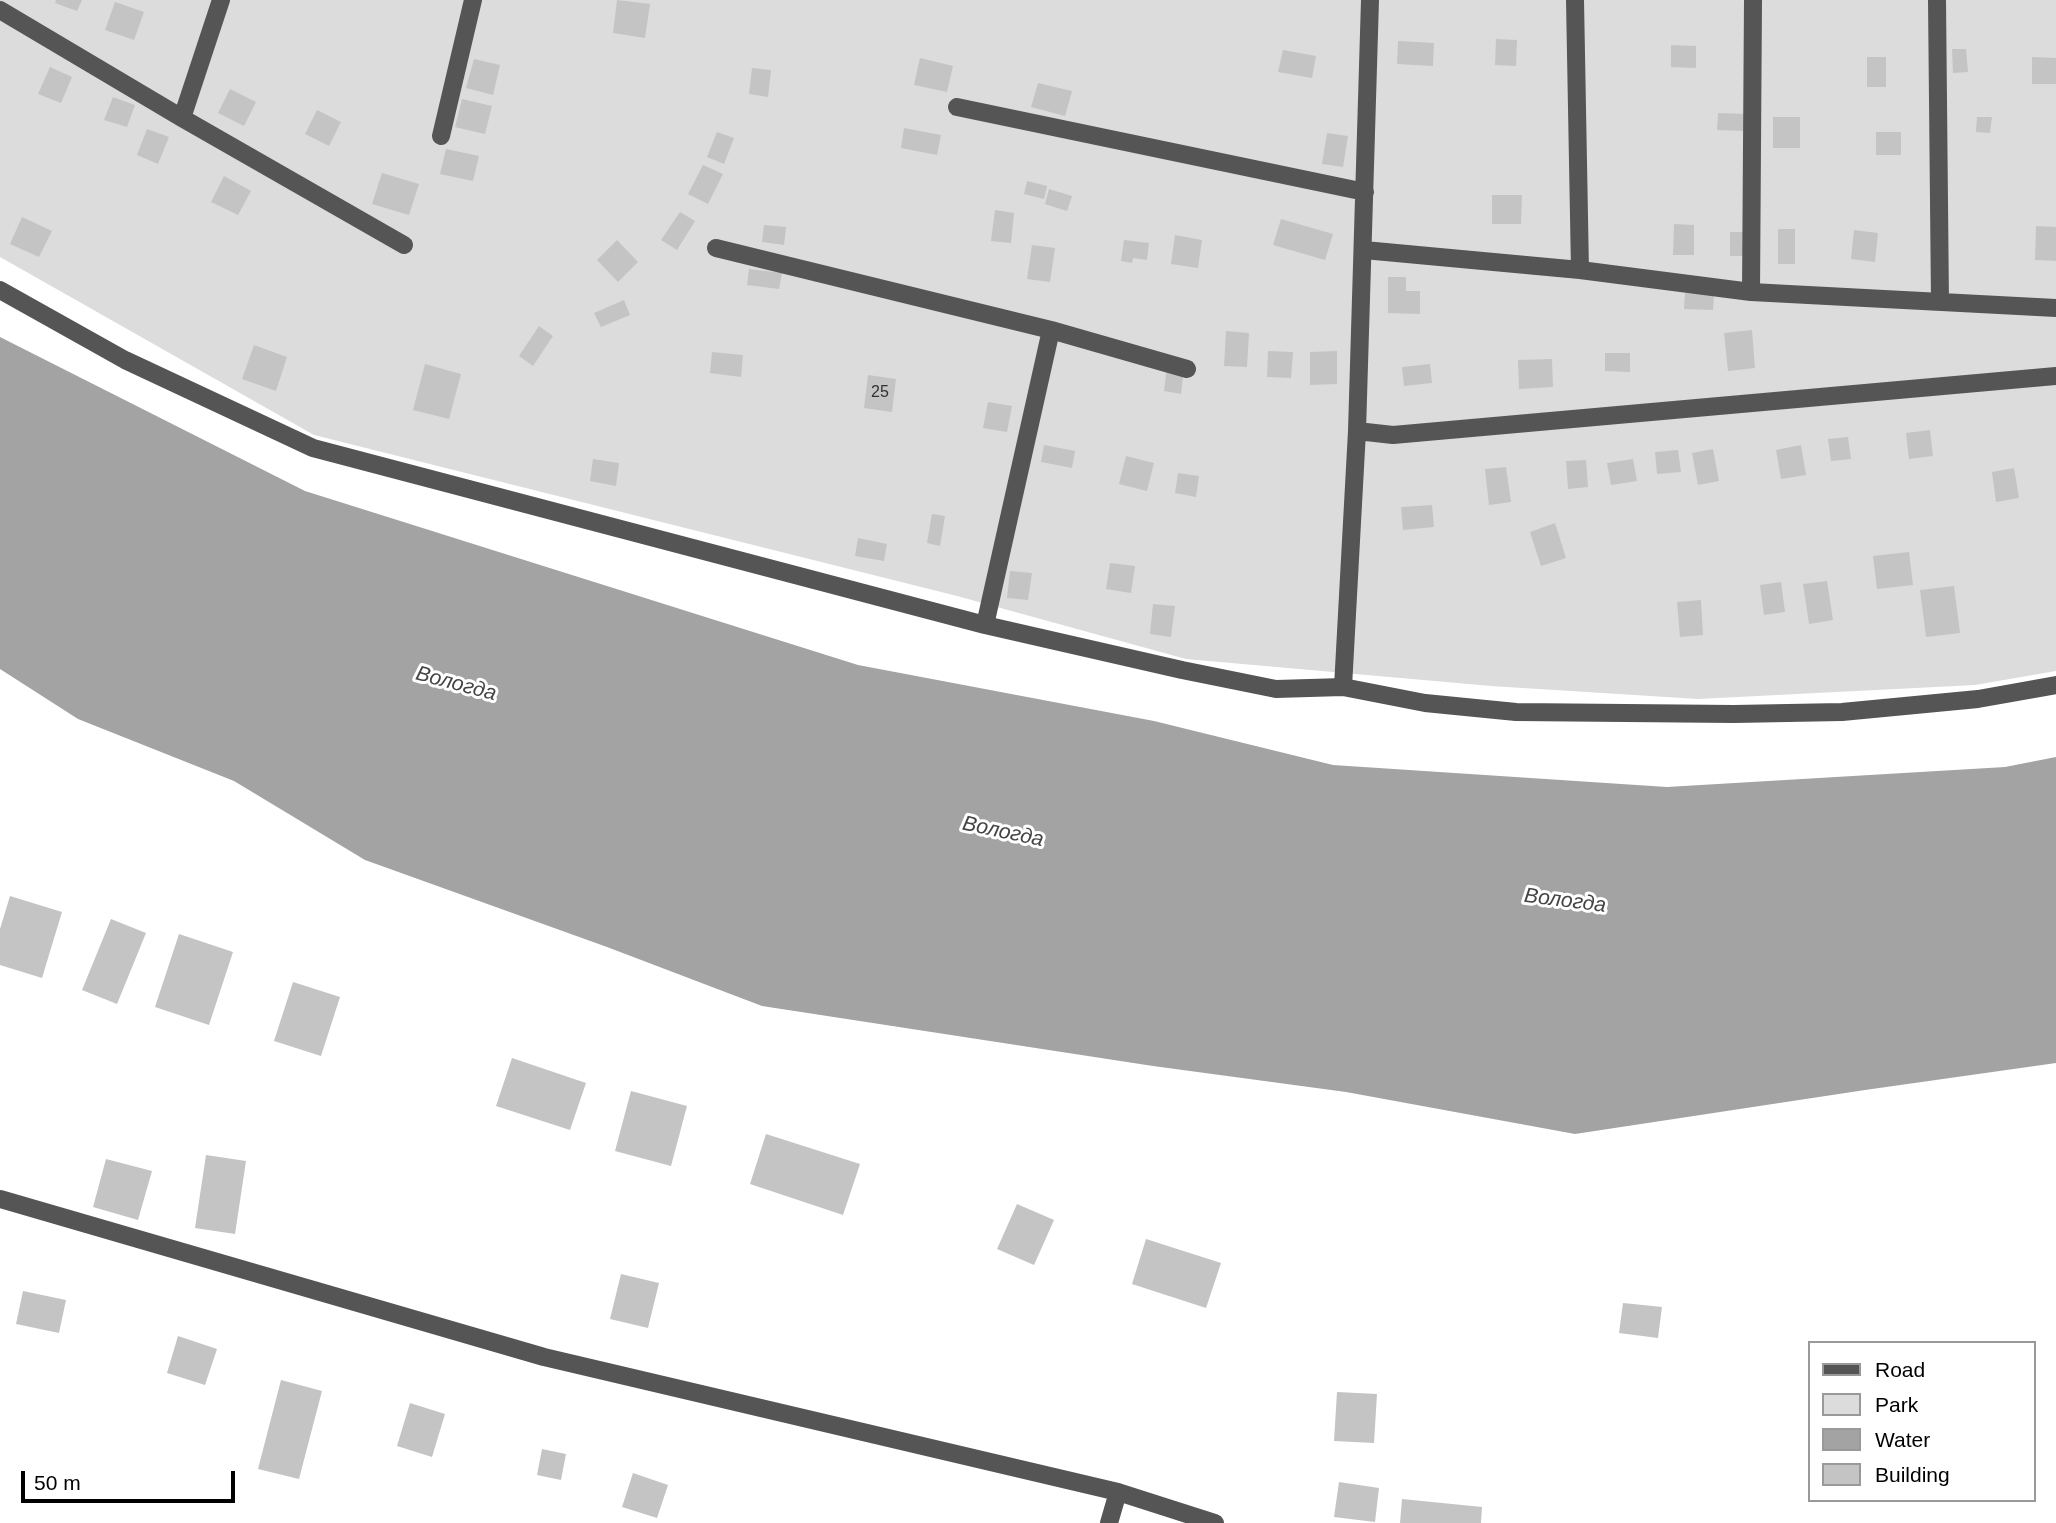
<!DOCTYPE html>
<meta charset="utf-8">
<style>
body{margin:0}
#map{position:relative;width:2056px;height:1523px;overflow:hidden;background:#fff;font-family:Arial,sans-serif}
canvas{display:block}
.legend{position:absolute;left:1808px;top:1341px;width:228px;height:161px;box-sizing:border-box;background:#fff;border:2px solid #999;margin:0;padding:9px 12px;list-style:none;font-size:21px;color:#000}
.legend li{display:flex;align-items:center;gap:14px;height:35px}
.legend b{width:35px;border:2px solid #999}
.scale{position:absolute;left:21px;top:1471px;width:214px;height:32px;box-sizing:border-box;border:4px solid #000;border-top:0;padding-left:9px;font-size:21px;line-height:24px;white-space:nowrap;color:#000;-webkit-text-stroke:5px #fff;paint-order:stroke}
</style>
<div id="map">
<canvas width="2056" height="1523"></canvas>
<ul class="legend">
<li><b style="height:9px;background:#555"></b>Road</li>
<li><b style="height:19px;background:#dcdcdc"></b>Park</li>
<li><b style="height:19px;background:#a3a3a3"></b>Water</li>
<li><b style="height:19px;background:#c4c4c4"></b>Building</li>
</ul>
<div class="scale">50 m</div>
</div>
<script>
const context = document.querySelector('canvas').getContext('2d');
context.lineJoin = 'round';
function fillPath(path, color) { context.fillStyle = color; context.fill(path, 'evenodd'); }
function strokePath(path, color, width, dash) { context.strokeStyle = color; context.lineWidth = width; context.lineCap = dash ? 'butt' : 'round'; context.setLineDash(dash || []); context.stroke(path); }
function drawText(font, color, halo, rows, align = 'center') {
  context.font = font + ' Arial,sans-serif'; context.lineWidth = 6; context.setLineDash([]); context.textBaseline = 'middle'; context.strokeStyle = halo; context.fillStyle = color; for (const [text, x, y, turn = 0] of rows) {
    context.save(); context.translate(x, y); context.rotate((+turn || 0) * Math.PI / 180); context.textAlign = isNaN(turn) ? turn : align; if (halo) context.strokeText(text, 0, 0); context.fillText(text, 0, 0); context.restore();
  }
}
fillPath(new Path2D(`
 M 0,0 L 2056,0 L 2056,671 L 1975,685 L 1698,699 L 1491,686 L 1186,659 L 957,596 L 314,435 L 0,257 Z`), '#dcdcdc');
fillPath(new Path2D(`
 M 0,337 L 305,491 L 858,665 L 1154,721 L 1333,765 L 1667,787 L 2005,767 L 2056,757 L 2056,1063 L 1865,1090 L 1575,1134 L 1346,1092 L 1153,1066 L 762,1006 L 607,947 L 365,860 L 234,781 L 78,719 L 0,669 Z`), '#a3a3a3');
fillPath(new Path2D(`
 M 56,0 L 82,0 L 77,11 L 55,3 Z
 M 617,0 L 650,4 L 645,38 L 613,33 Z
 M 115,2 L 144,12 L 134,40 L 105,30 Z
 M 1496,39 L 1517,40 L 1516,66 L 1495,65 Z
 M 1398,41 L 1434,43 L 1433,66 L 1397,64 Z
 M 1671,45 L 1696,46 L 1696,68 L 1671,67 Z
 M 1952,49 L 1966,49 L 1968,72 L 1953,73 Z
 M 1283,50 L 1316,56 L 1312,78 L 1278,72 Z
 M 1867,57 L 1886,57 L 1886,87 L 1867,87 Z
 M 2032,57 L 2056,58 L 2056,84 L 2032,84 Z
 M 920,58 L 953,66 L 947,92 L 914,85 Z
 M 474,59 L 500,65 L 493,95 L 466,88 Z
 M 50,67 L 72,77 L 61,103 L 38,94 Z
 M 752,68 L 771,70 L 768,97 L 749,94 Z
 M 1038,83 L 1072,91 L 1065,116 L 1031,107 Z
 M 230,89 L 256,102 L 244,126 L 218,113 Z
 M 113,97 L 135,105 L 127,127 L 104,120 Z
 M 462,99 L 492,106 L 485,134 L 455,127 Z
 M 317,110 L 341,122 L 329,146 L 305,134 Z
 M 1718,113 L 1746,114 L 1745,131 L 1717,130 Z
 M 1773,117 L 1800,117 L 1800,148 L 1773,148 Z
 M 1977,117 L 1992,117 L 1990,133 L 1976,132 Z
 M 904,128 L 941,135 L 937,155 L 901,148 Z
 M 147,129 L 169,137 L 158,164 L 137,155 Z
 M 717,132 L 734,138 L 724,164 L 707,157 Z
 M 1876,132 L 1901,132 L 1901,155 L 1876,155 Z
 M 1327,133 L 1348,136 L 1343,167 L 1322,164 Z
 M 446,149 L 479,156 L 473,181 L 440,174 Z
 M 703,165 L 723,174 L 708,204 L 688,194 Z
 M 382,173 L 419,184 L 409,215 L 372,204 Z
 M 224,176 L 251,191 L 238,215 L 211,202 Z
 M 1027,181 L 1047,186 L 1044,199 L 1024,194 Z
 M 1049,189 L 1072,196 L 1067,211 L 1045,204 Z
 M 1492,195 L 1522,195 L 1521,224 L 1492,224 Z
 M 995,210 L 1014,213 L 1011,243 L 991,241 Z
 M 680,212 L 695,221 L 677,250 L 661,240 Z
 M 22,217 L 52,231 L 39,257 L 10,244 Z
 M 1281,219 L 1333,234 L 1325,260 L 1273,245 Z
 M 1674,224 L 1694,225 L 1694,255 L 1673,255 Z
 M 764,225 L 786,227 L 784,245 L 762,242 Z
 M 2036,226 L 2056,227 L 2056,261 L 2035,260 Z
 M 1778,229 L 1795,229 L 1795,264 L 1778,264 Z
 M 1854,230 L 1878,233 L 1875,262 L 1851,259 Z
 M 1730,232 L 1747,232 L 1747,256 L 1730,256 Z
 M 1175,235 L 1202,240 L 1198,268 L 1171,264 Z
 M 617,240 L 638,262 L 618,282 L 597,260 Z
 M 1124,240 L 1149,243 L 1147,260 L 1133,258 L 1132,263 L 1121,261 Z
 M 1032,245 L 1055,248 L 1050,282 L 1027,279 Z
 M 749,269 L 782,273 L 779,289 L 747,285 Z
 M 1388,277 L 1406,277 L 1406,291 L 1420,291 L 1420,314 L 1388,313 Z
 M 1685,293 L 1714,294 L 1713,310 L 1684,309 Z
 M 624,300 L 630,315 L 601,327 L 594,313 Z
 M 539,326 L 553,336 L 533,366 L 519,356 Z
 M 1752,330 L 1755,368 L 1728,371 L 1724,333 Z
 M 1226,331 L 1249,333 L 1247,367 L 1224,366 Z
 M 254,345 L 287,357 L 276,391 L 242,379 Z
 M 1268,351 L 1293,352 L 1291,378 L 1267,377 Z
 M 1337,351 L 1337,384 L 1310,385 L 1310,352 Z
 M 712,352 L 743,355 L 741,377 L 710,373 Z
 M 1605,353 L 1630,353 L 1630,372 L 1605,371 Z
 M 1552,359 L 1553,387 L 1519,389 L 1518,360 Z
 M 425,364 L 461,374 L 449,419 L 413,410 Z
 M 1430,364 L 1432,383 L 1404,386 L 1402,367 Z
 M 1167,366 L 1184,368 L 1181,394 L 1164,391 Z
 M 868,375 L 896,379 L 892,412 L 864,408 Z
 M 988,402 L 1012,406 L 1007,432 L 983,428 Z
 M 1930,430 L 1933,456 L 1909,459 L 1906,433 Z
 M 1848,437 L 1851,459 L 1831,461 L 1828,439 Z
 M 1044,445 L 1075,451 L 1072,468 L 1041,462 Z
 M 1801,445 L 1806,475 L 1781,479 L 1776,450 Z
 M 1713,449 L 1719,481 L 1698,485 L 1692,453 Z
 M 1678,450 L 1681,472 L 1657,474 L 1655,452 Z
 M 1126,456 L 1154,463 L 1147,491 L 1119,484 Z
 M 593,459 L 619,463 L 616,486 L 590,481 Z
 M 1633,459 L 1637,481 L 1611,485 L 1607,463 Z
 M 1586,460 L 1588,487 L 1568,489 L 1566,461 Z
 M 1506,467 L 1511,502 L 1489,505 L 1485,469 Z
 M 2014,468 L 2019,498 L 1996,502 L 1992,472 Z
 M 1178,473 L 1199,476 L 1196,497 L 1175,493 Z
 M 1432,505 L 1434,527 L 1403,530 L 1401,507 Z
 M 932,514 L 945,516 L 940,546 L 927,543 Z
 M 1555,523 L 1566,558 L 1541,566 L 1530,532 Z
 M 858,538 L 887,544 L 884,561 L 855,556 Z
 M 1909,552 L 1913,585 L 1877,589 L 1873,556 Z
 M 1110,563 L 1135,566 L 1131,593 L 1106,589 Z
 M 1010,571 L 1032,573 L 1028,600 L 1007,598 Z
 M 1827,581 L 1833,620 L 1809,624 L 1803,584 Z
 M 1781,582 L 1785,612 L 1764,615 L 1760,585 Z
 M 1954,586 L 1960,633 L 1926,637 L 1920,590 Z
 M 1701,600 L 1703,635 L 1680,637 L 1677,602 Z
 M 1153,604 L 1175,606 L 1171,637 L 1150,634 Z
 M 10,896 L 62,912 L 42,978 L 0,965 L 0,929 Z
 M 111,919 L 146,933 L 117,1004 L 82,990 Z
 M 179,934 L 233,952 L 209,1025 L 155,1007 Z
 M 293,982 L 340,997 L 321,1056 L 274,1041 Z
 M 512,1058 L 586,1083 L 570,1130 L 496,1106 Z
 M 631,1091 L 687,1106 L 671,1166 L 615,1151 Z
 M 766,1134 L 860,1164 L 843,1215 L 750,1184 Z
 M 206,1155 L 246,1161 L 235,1234 L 195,1228 Z
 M 106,1159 L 152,1171 L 138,1220 L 93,1207 Z
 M 1017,1204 L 1054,1220 L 1034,1265 L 997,1249 Z
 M 1146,1239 L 1221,1263 L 1206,1308 L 1132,1284 Z
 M 621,1274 L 659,1283 L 648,1328 L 610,1319 Z
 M 23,1291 L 66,1300 L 59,1333 L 16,1324 Z
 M 1623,1303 L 1662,1307 L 1658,1338 L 1619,1333 Z
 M 178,1336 L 217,1349 L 205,1385 L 167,1373 Z
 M 281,1380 L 322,1391 L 299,1479 L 258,1469 Z
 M 1337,1392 L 1377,1394 L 1374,1443 L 1334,1441 Z
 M 410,1403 L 445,1414 L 432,1457 L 397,1446 Z
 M 542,1449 L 566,1454 L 561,1480 L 537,1475 Z
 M 633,1473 L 668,1485 L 657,1518 L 622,1507 Z
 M 1339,1482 L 1379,1488 L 1375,1522 L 1334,1517 Z
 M 1402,1499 L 1482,1507 L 1481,1523 L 1400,1523 Z`), '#c4c4c4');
strokePath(new Path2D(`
 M 1575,0 L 1580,270
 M 1937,0 L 1940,302
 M 0,10 L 182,118 L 404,245
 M 957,107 L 1365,192
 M 182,118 L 221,0
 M 441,136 L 473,0
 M 716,248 L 1051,330 L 1187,369
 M 1364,250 L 1580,270 L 1751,292 L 2056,308
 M 0,290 L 125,360 L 313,448 L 985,625 L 1182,670 L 1276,689 L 1343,687 L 1425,703 L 1516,712 L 1734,714 L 1842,712 L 1978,699 L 2056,685
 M 1751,292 L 1753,0
 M 1357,431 L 1393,435 L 2056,376
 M 985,625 L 1051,330
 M 1343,687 L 1357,431 L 1370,0
 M 0,1199 L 544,1357 L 1118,1492 L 1215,1523
 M 1109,1523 L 1118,1492`), '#555', 18);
drawText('16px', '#313131', null, [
 ["25",880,393]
]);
drawText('italic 21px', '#444', '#fff', [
 ["Вологда",456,684,15],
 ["Вологда",1003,832,12],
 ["Вологда",1565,901,7]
]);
</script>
